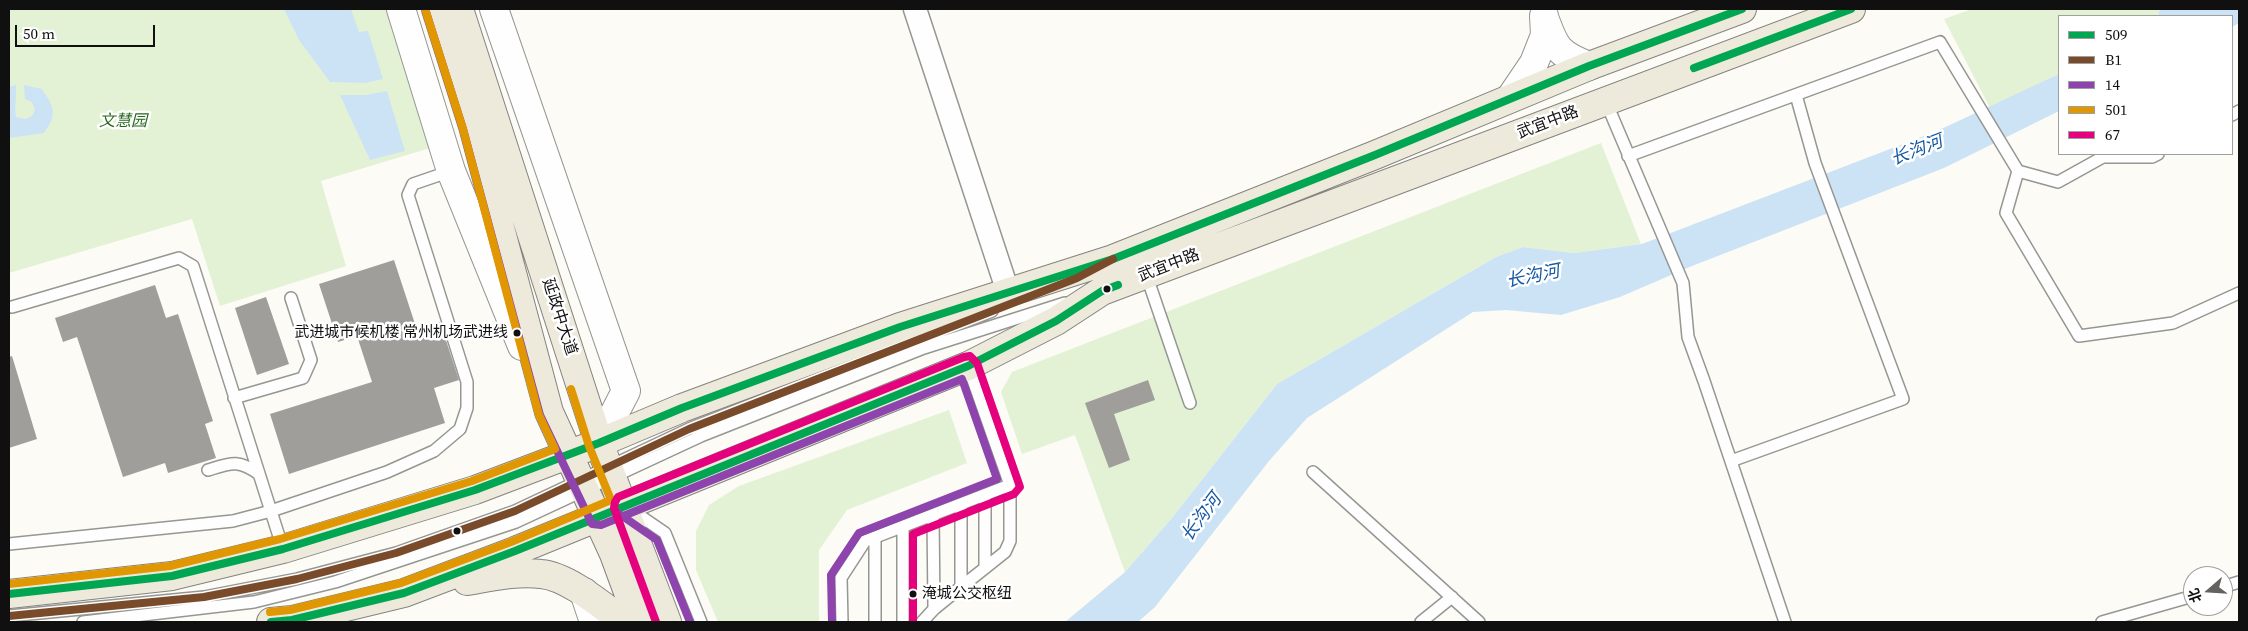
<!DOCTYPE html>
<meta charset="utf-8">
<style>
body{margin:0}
#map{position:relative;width:2248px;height:631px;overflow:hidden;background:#fcfbf5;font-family:"Source Serif 4","Noto Sans SC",serif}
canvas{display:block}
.frame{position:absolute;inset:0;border:10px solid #101010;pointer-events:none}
.legend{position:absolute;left:2058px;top:15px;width:175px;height:140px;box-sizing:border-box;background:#fff;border:1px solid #9f9f9f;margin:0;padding:6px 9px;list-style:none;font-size:15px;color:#101010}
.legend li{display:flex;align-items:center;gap:10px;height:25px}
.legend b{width:25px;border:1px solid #9f9f9f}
.north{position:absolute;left:2183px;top:566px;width:50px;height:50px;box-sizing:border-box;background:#fff;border:1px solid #9f9f9f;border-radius:50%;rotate:251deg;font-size:14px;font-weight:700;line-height:20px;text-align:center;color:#101010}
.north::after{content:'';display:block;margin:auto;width:18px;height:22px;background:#636260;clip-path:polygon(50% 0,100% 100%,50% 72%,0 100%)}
.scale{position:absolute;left:15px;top:25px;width:140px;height:22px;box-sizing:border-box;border:2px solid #101010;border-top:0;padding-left:6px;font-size:15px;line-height:18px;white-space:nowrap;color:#101010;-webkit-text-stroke:4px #fff;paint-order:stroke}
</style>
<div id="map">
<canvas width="2248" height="631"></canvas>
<div class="frame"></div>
<ul class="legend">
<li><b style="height:6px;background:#00a651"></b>509</li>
<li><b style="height:6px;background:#7a4b2a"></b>B1</li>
<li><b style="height:6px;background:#8e44ad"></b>14</li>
<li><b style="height:6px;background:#e09702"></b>501</li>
<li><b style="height:6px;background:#e5007d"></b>67</li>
</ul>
<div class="north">北</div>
<div class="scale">50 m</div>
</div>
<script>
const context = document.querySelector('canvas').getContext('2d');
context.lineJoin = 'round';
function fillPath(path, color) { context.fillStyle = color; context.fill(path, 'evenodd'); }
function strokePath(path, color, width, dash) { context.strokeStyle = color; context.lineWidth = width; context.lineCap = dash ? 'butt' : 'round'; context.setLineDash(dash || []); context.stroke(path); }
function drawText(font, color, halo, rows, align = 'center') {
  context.font = font + ' "Source Serif 4","Noto Sans SC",serif'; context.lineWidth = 5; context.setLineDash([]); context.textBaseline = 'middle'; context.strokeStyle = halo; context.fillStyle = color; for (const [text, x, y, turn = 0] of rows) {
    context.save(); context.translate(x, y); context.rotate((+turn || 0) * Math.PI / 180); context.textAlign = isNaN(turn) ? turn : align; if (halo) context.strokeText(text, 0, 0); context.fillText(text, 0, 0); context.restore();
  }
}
fillPath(new Path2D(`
 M 9,9 L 386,9 L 430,148 L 321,181 L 346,266 L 220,306 L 192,219 L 9,273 Z
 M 1972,9 L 2160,9 L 2158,16 L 2059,16 L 2059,74 L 1990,108 L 1944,19 Z
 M 1601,143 L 1641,244 L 1574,253 L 1523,247 L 1496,257 L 1277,384 L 1172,518 L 1125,572 L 1075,435 L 1022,454 L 1001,392 L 1012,372 Z
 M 949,410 L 967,463 L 847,510 L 819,550 L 819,622 L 718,622 L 696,570 L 696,531 L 709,505 L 739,486 Z`), '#e3f2d5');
fillPath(new Path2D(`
 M 284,9 L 351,9 L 359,32 L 368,31 L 383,79 L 365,83 L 330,82 L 299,40 Z
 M 2160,9 L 2239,9 L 2239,23 L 2232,27 L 2232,16 L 2158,16 Z
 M 2059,74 L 2059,111 L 1944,168 L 1692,266 L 1620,297 L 1561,315 L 1506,310 L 1473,312 L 1307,418 L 1269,461 L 1155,607 L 1138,622 L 1065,622 L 1125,572 L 1172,518 L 1277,384 L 1496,257 L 1523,247 L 1574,253 L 1642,244 L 1937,131 Z
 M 16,85 C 17,97 14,106 16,117 L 25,119 L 32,116 L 35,110 L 32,102 L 25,99 L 24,85 L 42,89 C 54,107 58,114 44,133 L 9,138 L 9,87 Z
 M 387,91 L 405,151 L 370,160 L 340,95 L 366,95 Z`), '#cce3f6');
fillPath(new Path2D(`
 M 394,260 L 417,330 L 440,322 L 459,380 L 434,388 L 445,423 L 289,474 L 270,414 L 372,382 L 357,336 L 338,342 L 319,284 Z
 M 155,285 L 166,318 L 178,314 L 213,421 L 205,424 L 216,458 L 168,473 L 165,463 L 123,477 L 77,337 L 63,342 L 55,318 Z
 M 266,297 L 289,364 L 257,375 L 235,308 Z
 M 12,356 L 37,439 L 9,448 L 9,357 Z
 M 1148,380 L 1155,400 L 1114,414 L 1130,460 L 1109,468 L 1085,403 Z`), '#a09e9a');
const service = new Path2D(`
 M 1606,102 L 1683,283 L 1688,337 L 1704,381 L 1785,622
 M 2232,115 L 2239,111
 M 1628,156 L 1940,42 L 2018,171 L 2058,182 L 2103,157 L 2152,157 L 2158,154
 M 2018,171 L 2006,213 L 2079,336 L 2173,323 L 2239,293
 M 1146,274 L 1190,403
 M 12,307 L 179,258 L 193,266 L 283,549
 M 968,366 L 1010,485 L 1010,541 L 1005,552 L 985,568
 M 234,398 L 303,378 L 311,360 L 291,298
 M 1731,461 L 1903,399 L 1815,163 L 1796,95
 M 208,470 C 231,463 238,459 259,474
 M 1313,472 L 1479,622
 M 630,509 L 665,533 L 701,622
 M 903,527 L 903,622
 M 9,544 L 233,521 L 271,511 L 387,472 L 434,451 L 460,429 L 467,408 L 467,382 L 408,195 L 413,184 L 451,171
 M 961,587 L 985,568 L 985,495
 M 2223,587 L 2239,582
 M 934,609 L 961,587 L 961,504
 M 9,616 L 204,597 L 297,579 L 396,553 L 515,511 L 689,429 L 992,311
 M 83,622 L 254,602 L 335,582 L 516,522 L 701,436 L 924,348 L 1065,303
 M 842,622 L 841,578 L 865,541 L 1010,485
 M 875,622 L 875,538
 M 922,622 L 934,609 L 933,515
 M 1421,622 L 1452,597
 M 2102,622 L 2193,596`);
const minor = new Path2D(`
 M 915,9 L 1008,292`);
const tertiary = new Path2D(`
 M 401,9 L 451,171 L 522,346
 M 494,9 L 626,391 L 599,443
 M 1544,17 C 1555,48 1558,54 1589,66
 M 1511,97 L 1534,63 L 1545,35 L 1544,16
 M 584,592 L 594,622`);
const primary = new Path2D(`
 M 436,9 L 473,126 L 549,412 L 614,554 L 639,622
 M 459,9 L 599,443 L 667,622
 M 467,581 C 491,577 517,571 541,574 C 566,576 599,603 619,618 L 622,622
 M 9,594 L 172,576 L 283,549 L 475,490 L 599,443 L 682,408 L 900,327 L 1113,259 L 1375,155 L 1589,66 L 1742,9
 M 271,622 L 292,620 L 404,593 L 515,551 L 968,366 L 1056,321 L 1102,291 L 1851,9`);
strokePath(service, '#969693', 14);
strokePath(minor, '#969693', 25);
strokePath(tertiary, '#969693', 30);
strokePath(primary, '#848380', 30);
strokePath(service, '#fffefe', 11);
strokePath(minor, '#fffefe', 22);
strokePath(tertiary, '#fffefe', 28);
strokePath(primary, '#edeadb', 28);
strokePath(new Path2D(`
 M 1694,68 L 1851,9
 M 9,594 L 172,576 L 283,549 L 475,490 L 599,443 L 682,408 L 900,327 L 1113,259 L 1375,155 L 1589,66 L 1742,9
 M 271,622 L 292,620 L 404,593 L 515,551 L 968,366 L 1056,321 L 1102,291 L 1118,285`), '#00a651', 8);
strokePath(new Path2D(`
 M 9,616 L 204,597 L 297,579 L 396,553 L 515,511 L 689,429 L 1077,278 L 1113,259`), '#7a4b2a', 8);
strokePath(new Path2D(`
 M 426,12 L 463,129 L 540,415 L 592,524 L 601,525 L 962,379 L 997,479 L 859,533 L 831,575 L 832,622
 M 618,513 L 657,540 L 690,622`), '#8e44ad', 8);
strokePath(new Path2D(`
 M 9,584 L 170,566 L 280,539 L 472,481 L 555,449 L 539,415 L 463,129 L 426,12
 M 270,612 L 290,610 L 401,583 L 511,542 L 611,500 L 589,446 L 571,389`), '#e09702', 8);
strokePath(new Path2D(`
 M 656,622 L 614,508 L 615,502 L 618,497 L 964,357 L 970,356 L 977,363 L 1020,487 L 1014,494 L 913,534 L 913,622`), '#e5007d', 8);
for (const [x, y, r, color] of [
 [1107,289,4.5,"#101010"],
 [517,333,4.5,"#101010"],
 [457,531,4.5,"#101010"],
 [913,594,4.5,"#101010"]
]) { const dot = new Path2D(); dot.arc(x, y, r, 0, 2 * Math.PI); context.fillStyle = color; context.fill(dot); strokePath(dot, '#fff', 2); }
drawText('15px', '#101010', '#fff', [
 ["武进城市候机楼 常州机场武进线",508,333],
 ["淹城公交枢纽",922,594,"left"]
], 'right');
drawText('italic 16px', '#27691e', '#fff', [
 ["文慧园",123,122]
]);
drawText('16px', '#101010', '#fff', [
 ["武宜中路",1548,123,-21],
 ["武宜中路",1169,266,-21],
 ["延政中大道",559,317,72]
]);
drawText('italic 18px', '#1659a4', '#fff', [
 ["长沟河",1917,151,-21],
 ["长沟河",1533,277,-11],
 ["长沟河",1202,518,-53]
]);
</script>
